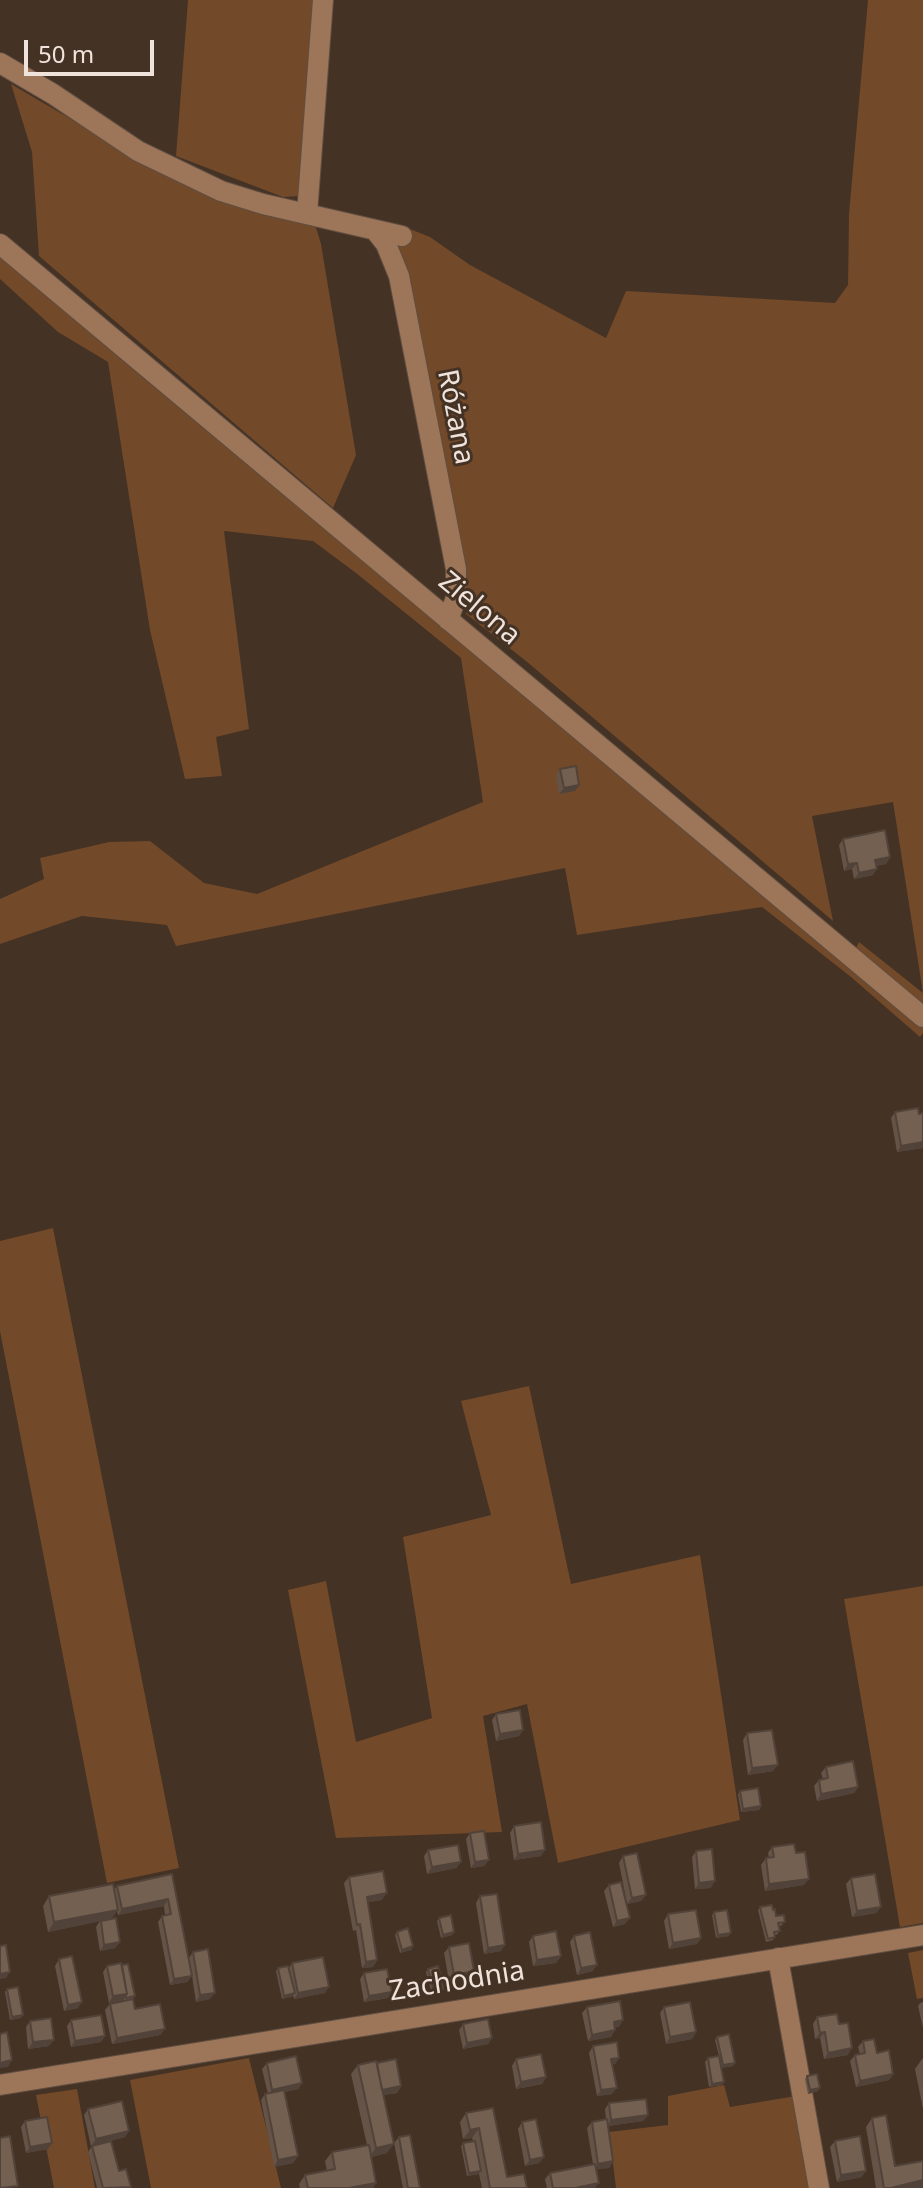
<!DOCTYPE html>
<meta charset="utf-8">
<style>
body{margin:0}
#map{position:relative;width:923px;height:2188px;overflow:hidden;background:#443225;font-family:"Noto Sans",sans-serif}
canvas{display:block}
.scale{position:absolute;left:24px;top:40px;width:130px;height:36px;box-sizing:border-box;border:4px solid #efe3db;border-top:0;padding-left:10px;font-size:24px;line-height:28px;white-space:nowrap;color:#efe3db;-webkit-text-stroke:6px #443225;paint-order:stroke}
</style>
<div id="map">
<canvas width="923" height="2188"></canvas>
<div class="scale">50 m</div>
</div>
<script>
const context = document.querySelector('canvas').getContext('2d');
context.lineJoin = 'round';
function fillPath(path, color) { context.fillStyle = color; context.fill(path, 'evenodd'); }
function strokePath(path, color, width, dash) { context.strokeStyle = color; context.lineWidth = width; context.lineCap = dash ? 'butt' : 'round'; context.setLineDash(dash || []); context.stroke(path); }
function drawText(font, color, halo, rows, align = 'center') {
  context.font = font + ' "Noto Sans",sans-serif'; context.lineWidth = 6; context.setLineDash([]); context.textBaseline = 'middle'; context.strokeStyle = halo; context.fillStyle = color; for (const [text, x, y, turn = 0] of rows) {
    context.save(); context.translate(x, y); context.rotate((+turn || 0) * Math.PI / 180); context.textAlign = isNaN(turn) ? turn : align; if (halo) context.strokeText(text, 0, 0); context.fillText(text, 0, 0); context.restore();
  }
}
fillPath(new Path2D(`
 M 188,0 L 315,0 L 301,196 L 283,197 L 176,156 Z
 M 868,0 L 923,0 L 923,1006 L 855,950 L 859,942 L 923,993 L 893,802 L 812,816 L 833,921 L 526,661 L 466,614 L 466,579 L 411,282 L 395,248 L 405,227 L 430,237 L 470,265 L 606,338 L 626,291 L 835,303 L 848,285 L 849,214 Z
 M 11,84 L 103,138 L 315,224 L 321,244 L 356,455 L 333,508 L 39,256 L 32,152 Z
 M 0,255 L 136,372 L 923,1027 L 923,1033 L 920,1037 L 851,977 L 762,907 L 577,935 L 565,868 L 176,946 L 167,925 L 82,916 L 0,944 L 0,899 L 44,879 L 40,858 L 109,842 L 150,841 L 204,883 L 257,894 L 483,802 L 461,658 L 356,573 L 313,541 L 224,531 L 249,729 L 216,737 L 222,776 L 185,779 L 150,630 L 108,362 L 58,332 L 0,279 Z
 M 53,1228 L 179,1868 L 107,1883 L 0,1331 L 0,1241 Z
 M 529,1386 L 571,1584 L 700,1555 L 740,1820 L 558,1863 L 527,1704 L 483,1716 L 502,1832 L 336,1838 L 288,1590 L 326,1581 L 356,1742 L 432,1718 L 403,1537 L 491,1515 L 461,1401 Z
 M 923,1586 L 923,1923 L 900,1927 L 844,1599 Z
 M 923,1950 L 923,1998 L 917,1999 L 908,1953 Z
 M 249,2058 L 281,2188 L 151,2188 L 130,2080 Z
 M 724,2085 L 730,2107 L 808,2094 L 825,2188 L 616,2188 L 609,2132 L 668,2125 L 668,2096 Z
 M 77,2089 L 95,2188 L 54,2188 L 36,2095 Z`), '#724929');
const minor = new Path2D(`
 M 0,63 L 53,94 L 138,151 L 221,191 L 263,204 L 402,236
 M 307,214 L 323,0
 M 375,230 L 386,244 L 399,276 L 456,569 L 456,598 L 448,620
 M 0,244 L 923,1017
 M 778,1958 L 819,2188
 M 0,2085 L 923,1935`);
strokePath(minor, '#5f4e42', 22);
strokePath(minor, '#9d7558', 20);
fillPath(new Path2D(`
 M 560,769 L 575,791 L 559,794 L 556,775 Z
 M 843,839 L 890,857 L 886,864 L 876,866 L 873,875 L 854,879 L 852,869 L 844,871 L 839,845 Z
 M 895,1112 L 919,1114 L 923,1148 L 897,1152 L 891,1118 Z
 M 496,1714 L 523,1730 L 519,1736 L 496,1741 L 492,1720 Z
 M 747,1733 L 773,1771 L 748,1775 L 743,1740 Z
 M 826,1767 L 858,1787 L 854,1793 L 817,1801 L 814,1786 L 819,1780 L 823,1779 L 821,1773 Z
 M 740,1791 L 761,1806 L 759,1810 L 741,1812 L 738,1794 Z
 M 514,1826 L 541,1856 L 514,1860 L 510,1833 Z
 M 470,1833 L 489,1860 L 484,1866 L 471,1868 L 466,1839 Z
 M 772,1847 L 796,1853 L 804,1885 L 765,1891 L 761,1865 L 766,1858 L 769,1858 L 768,1853 Z
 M 428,1850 L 461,1862 L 456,1868 L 427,1874 L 424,1856 Z
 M 696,1851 L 711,1888 L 695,1889 L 692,1857 Z
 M 623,1856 L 646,1895 L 641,1901 L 627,1904 L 619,1863 Z
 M 172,1874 L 189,1958 L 193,1952 L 210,1999 L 196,2002 L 192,1976 L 187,1982 L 170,1985 L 158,1922 L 162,1916 L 165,1915 L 164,1906 L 118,1915 L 117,1911 L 111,1919 L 120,1942 L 115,1948 L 100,1951 L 96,1927 L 100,1921 L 48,1932 L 43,1906 L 49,1896 L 114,1890 L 117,1886 Z
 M 349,1877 L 382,1900 L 368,1902 L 377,1960 L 373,1967 L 362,1968 L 356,1930 L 353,1931 L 344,1883 Z
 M 851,1878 L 881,1907 L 876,1913 L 852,1917 L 846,1884 Z
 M 609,1885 L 625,1924 L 613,1927 L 604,1891 Z
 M 480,1896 L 501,1951 L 484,1954 L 476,1903 Z
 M 760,1907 L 773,1910 L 783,1925 L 779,1926 L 778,1934 L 775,1935 L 773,1940 L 766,1942 L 758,1910 Z
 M 714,1912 L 729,1936 L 716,1938 L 712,1915 Z
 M 668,1914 L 701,1938 L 697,1944 L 669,1949 L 664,1921 Z
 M 439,1918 L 454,1932 L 452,1935 L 441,1938 L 437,1921 Z
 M 397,1932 L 413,1946 L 411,1950 L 400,1953 L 395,1935 Z
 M 533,1936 L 561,1956 L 556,1963 L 533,1966 L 529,1942 Z
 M 574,1936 L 593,1971 L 577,1975 L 570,1942 Z
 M 449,1947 L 474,1971 L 470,1977 L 449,1981 L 444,1953 Z
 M 59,1959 L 78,2008 L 64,2011 L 55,1966 Z
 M 292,1963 L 325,1993 L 294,1999 L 293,1995 L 282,1999 L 276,1971 L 278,1968 L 289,1968 Z
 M 107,1966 L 135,1996 L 132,1999 L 124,2001 L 124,1999 L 123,2000 L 109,2003 L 103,1972 Z
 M 428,1969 L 444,1989 L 441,1992 L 432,1994 L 426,1972 Z
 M 364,1973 L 388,1998 L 364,2002 L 360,1979 Z
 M 7,1989 L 23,2015 L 21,2018 L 10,2020 L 5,1992 Z
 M 923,2002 L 923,2028 L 918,2006 L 920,2003 Z
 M 110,2004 L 135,2009 L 165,2029 L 160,2035 L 112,2044 L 105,2010 Z
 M 587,2007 L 619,2027 L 615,2027 L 611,2037 L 588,2041 L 582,2013 Z
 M 664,2007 L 696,2032 L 692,2039 L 666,2044 L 660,2013 Z
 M 817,2017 L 839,2024 L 848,2055 L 824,2059 L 820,2038 L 815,2039 L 813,2024 Z
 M 71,2020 L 105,2036 L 101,2042 L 71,2047 L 67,2026 Z
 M 30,2021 L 49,2046 L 28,2049 L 26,2027 Z
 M 463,2024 L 492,2038 L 488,2044 L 463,2049 L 459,2030 Z
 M 717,2037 L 735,2063 L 733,2066 L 721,2068 L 724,2082 L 722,2085 L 709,2087 L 705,2062 L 708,2058 L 719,2056 L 715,2040 Z
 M 863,2041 L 877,2053 L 893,2074 L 889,2080 L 856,2087 L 850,2061 L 855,2055 L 860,2054 L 858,2047 Z
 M 593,2046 L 619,2058 L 615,2064 L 612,2064 L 612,2094 L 597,2096 L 589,2053 Z
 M 516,2059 L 546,2077 L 542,2084 L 516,2089 L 512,2066 Z
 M 922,2059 L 923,2059 L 923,2109 L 915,2069 Z
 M 267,2063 L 302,2083 L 298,2089 L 285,2092 L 298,2156 L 293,2163 L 274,2167 L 261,2100 L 265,2094 L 268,2094 L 262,2069 Z
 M 376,2064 L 401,2086 L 397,2093 L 383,2095 L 387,2153 L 371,2157 L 376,2183 L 373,2188 L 300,2188 L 299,2184 L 305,2175 L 327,2171 L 325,2161 L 332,2152 L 367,2145 L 351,2074 L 358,2065 Z
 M 807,2076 L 818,2091 L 808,2094 L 805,2079 Z
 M 609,2103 L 648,2115 L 643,2121 L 608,2126 L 613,2161 L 609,2168 L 596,2169 L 595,2188 L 547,2188 L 545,2179 L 550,2173 L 593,2164 L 587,2128 L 592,2122 L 606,2119 L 605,2109 Z
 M 493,2108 L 507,2177 L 527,2188 L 482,2188 L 479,2174 L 467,2176 L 461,2146 L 463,2143 L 473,2141 L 472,2138 L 463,2139 L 460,2122 L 466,2113 Z
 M 88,2109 L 125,2137 L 91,2146 L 84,2115 Z
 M 872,2118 L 895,2166 L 923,2188 L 876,2188 L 866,2127 Z
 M 25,2121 L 48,2149 L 26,2153 L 21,2127 Z
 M 522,2122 L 544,2157 L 539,2163 L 525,2166 L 518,2129 Z
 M 399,2137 L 420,2188 L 403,2188 L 394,2143 Z
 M 835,2141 L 862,2177 L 837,2182 L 830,2147 Z
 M 92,2146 L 130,2188 L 97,2188 L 88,2152 Z`), '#645346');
fillPath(new Path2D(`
 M 579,785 L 575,791 L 559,794 L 564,788 Z
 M 890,857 L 886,864 L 871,867 L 875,860 Z
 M 857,863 L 852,869 L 844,871 L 848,864 Z
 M 877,869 L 873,875 L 854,879 L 859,873 Z
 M 923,1142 L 923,1148 L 897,1152 L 901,1146 Z
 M 523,1730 L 519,1736 L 496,1741 L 500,1734 Z
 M 778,1765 L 773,1771 L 748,1775 L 752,1768 Z
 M 858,1787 L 854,1793 L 817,1801 L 821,1794 Z
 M 761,1806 L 759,1810 L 741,1812 L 743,1809 Z
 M 545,1850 L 541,1856 L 514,1860 L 518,1854 Z
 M 489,1860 L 484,1866 L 471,1868 L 475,1862 Z
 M 461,1862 L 456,1868 L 427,1874 L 432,1867 Z
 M 809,1879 L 804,1885 L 765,1891 L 769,1884 Z
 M 715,1881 L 711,1888 L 695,1889 L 699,1883 Z
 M 387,1893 L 382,1900 L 363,1903 L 367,1897 Z
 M 646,1895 L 641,1901 L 627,1904 L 632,1898 Z
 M 168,1899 L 164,1906 L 118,1915 L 122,1909 Z
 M 881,1907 L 876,1913 L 852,1917 L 857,1911 Z
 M 118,1910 L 111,1919 L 48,1932 L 54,1922 Z
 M 630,1918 L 625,1924 L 613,1927 L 617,1921 Z
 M 454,1932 L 452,1935 L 441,1938 L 443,1935 Z
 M 731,1933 L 729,1936 L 716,1938 L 718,1935 Z
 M 701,1938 L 697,1944 L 669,1949 L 673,1943 Z
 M 120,1942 L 115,1948 L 100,1951 L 104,1945 Z
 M 505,1945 L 501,1951 L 484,1954 L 488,1948 Z
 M 413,1946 L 411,1950 L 400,1953 L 402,1950 Z
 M 561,1956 L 556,1963 L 533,1966 L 537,1960 Z
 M 377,1960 L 373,1967 L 362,1968 L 366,1962 Z
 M 597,1965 L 593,1971 L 577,1975 L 581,1968 Z
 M 474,1971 L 470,1977 L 449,1981 L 454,1975 Z
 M 10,1972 L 6,1978 L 0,1979 L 0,1974 Z
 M 192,1976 L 187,1982 L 170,1985 L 174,1979 Z
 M 329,1987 L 325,1993 L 294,1999 L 298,1993 Z
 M 392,1992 L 388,1998 L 364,2002 L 369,1996 Z
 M 215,1993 L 210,1999 L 196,2002 L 200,1995 Z
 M 295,1993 L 292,1997 L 282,1999 L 284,1996 Z
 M 127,1994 L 123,2000 L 109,2003 L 113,1996 Z
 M 82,2002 L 78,2008 L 64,2011 L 68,2005 Z
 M 23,2015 L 21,2018 L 10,2020 L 12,2017 Z
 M 623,2020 L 619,2027 L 609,2028 L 614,2022 Z
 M 165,2029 L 160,2035 L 112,2044 L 117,2038 Z
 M 615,2030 L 611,2037 L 588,2041 L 592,2035 Z
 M 696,2032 L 692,2039 L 666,2044 L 670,2037 Z
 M 825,2032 L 820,2038 L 815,2039 L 820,2033 Z
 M 105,2036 L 101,2042 L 71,2047 L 75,2041 Z
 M 492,2038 L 488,2044 L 463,2049 L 467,2043 Z
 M 54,2040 L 49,2046 L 28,2049 L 33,2042 Z
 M 852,2048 L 848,2055 L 824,2059 L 828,2053 Z
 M 619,2058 L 615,2064 L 607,2065 L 611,2059 Z
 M 12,2060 L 8,2067 L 0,2068 L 0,2063 Z
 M 735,2063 L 733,2066 L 721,2068 L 723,2065 Z
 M 893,2074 L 889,2080 L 856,2087 L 860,2081 Z
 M 546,2077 L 542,2084 L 516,2089 L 521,2082 Z
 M 724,2082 L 722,2085 L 709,2087 L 712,2084 Z
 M 302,2083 L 298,2089 L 268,2096 L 272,2090 Z
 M 401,2086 L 397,2093 L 378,2096 L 382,2090 Z
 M 617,2088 L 612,2094 L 597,2096 L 601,2090 Z
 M 820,2088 L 818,2091 L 808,2094 L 810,2090 Z
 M 648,2115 L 643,2121 L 607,2126 L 611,2120 Z
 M 479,2128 L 472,2138 L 463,2139 L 470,2130 Z
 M 129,2131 L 125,2137 L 91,2146 L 96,2139 Z
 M 52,2143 L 48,2149 L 26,2153 L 30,2147 Z
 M 394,2144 L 387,2153 L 369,2157 L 376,2148 Z
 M 298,2156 L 293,2163 L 274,2167 L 278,2160 Z
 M 544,2157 L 539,2163 L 525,2166 L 530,2160 Z
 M 613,2161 L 609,2168 L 594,2170 L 598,2164 Z
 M 481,2171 L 479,2174 L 467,2176 L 469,2173 Z
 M 866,2171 L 862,2177 L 837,2182 L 841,2175 Z
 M 923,2180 L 923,2188 L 891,2188 Z
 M 376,2183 L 373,2188 L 349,2188 Z
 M 599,2183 L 595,2188 L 575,2188 Z`), '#514339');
const building = new Path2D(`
 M 576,766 L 579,785 L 564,788 L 560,769 Z
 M 885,830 L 890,857 L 875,860 L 877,869 L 859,873 L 857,863 L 848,864 L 843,839 Z
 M 918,1108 L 919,1114 L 923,1113 L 923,1142 L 901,1146 L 895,1112 Z
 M 520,1710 L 523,1730 L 500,1734 L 496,1714 Z
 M 772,1730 L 778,1765 L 752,1768 L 747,1733 Z
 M 853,1761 L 858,1787 L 821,1794 L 819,1780 L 828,1778 L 826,1767 Z
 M 758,1788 L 761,1806 L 743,1809 L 740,1791 Z
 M 541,1822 L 545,1850 L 518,1854 L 514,1826 Z
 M 484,1831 L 489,1860 L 475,1862 L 470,1833 Z
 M 794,1844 L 796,1853 L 805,1852 L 809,1879 L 769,1884 L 766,1858 L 774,1857 L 772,1847 Z
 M 458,1845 L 461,1862 L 432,1867 L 428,1850 Z
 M 712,1849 L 715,1881 L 699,1883 L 696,1851 Z
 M 637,1853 L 646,1895 L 632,1898 L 623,1856 Z
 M 383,1871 L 387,1893 L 367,1897 L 377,1960 L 366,1962 L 360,1924 L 357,1925 L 349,1877 Z
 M 172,1874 L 192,1976 L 174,1979 L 162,1916 L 171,1914 L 168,1899 L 122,1909 L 117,1886 Z
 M 875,1874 L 881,1907 L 857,1911 L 851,1878 Z
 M 621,1882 L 630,1918 L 617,1921 L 609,1885 Z
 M 113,1884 L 118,1910 L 54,1922 L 49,1896 Z
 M 497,1894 L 505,1945 L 488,1948 L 480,1896 Z
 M 772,1905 L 773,1910 L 775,1909 L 776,1916 L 784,1915 L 785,1922 L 778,1923 L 780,1931 L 774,1932 L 775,1937 L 768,1939 L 760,1907 Z
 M 696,1910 L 701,1938 L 673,1943 L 668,1914 Z
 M 727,1910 L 731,1933 L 718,1935 L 714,1912 Z
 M 451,1915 L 454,1932 L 443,1935 L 439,1918 Z
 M 116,1918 L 120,1942 L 104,1945 L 101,1921 Z
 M 408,1928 L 413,1946 L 402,1950 L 397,1932 Z
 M 556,1931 L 561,1956 L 537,1960 L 533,1936 Z
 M 590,1932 L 597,1965 L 581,1968 L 574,1936 Z
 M 469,1943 L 474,1971 L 454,1975 L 449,1947 Z
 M 6,1945 L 10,1972 L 0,1974 L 0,1946 Z
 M 208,1949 L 215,1993 L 200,1995 L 193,1952 Z
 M 72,1956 L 82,2002 L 68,2005 L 59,1959 Z
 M 323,1957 L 329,1987 L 298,1993 L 292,1963 Z
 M 121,1963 L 127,1994 L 113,1996 L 107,1966 Z
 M 128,1964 L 135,1996 L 126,1998 L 126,1994 L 127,1994 L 122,1965 Z
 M 288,1966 L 295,1993 L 284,1996 L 278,1968 Z
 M 438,1966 L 444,1989 L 434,1991 L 428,1969 Z
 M 387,1969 L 392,1992 L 369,1996 L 364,1973 Z
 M 18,1987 L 23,2015 L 12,2017 L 7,1989 Z
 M 133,1999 L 135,2009 L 160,2004 L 165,2029 L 117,2038 L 110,2004 Z
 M 620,2001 L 623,2020 L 614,2022 L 615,2030 L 592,2035 L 587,2007 Z
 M 690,2002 L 696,2032 L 670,2037 L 664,2007 Z
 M 837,2014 L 839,2024 L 848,2023 L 852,2048 L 828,2053 L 825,2032 L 820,2033 L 817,2017 Z
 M 101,2015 L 105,2036 L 75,2041 L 71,2020 Z
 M 51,2018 L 54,2040 L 33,2042 L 30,2021 Z
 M 488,2019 L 492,2038 L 467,2043 L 463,2024 Z
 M 7,2032 L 12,2060 L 0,2063 L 0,2034 Z
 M 729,2034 L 735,2063 L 723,2065 L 717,2037 Z
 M 874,2039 L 877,2053 L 889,2050 L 893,2074 L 860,2081 L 855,2055 L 865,2053 L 863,2041 Z
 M 617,2042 L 619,2058 L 611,2059 L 617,2088 L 601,2090 L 593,2046 Z
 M 541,2054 L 546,2077 L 521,2082 L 516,2059 Z
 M 296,2056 L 302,2083 L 272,2090 L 267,2063 Z
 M 719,2056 L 724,2082 L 712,2084 L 708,2058 Z
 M 396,2059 L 401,2086 L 382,2090 L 377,2063 Z
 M 376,2061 L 394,2144 L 376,2148 L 358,2065 Z
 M 817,2074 L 820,2088 L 810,2090 L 807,2076 Z
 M 284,2090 L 298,2156 L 278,2160 L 265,2094 Z
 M 646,2099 L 648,2115 L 611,2120 L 609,2103 Z
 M 122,2101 L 129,2131 L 96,2139 L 88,2109 Z
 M 493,2108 L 507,2177 L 524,2174 L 527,2188 L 490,2188 L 479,2128 L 470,2130 L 466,2113 Z
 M 886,2115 L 895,2166 L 923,2161 L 923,2180 L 891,2188 L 884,2188 L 872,2118 Z
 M 47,2117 L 52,2143 L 30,2147 L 25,2121 Z
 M 536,2119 L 544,2157 L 530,2160 L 522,2122 Z
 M 607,2119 L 613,2161 L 598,2164 L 592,2122 Z
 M 410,2135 L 420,2188 L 408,2188 L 399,2137 Z
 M 10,2136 L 18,2186 L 0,2188 L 0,2138 Z
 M 860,2136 L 866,2171 L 841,2175 L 835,2141 Z
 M 111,2141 L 119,2171 L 126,2169 L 131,2187 L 103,2188 L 92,2146 Z
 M 475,2141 L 481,2171 L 469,2173 L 463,2143 Z
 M 369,2145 L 376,2183 L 349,2188 L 308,2188 L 305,2175 L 335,2169 L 332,2152 Z
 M 595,2164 L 599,2183 L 575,2188 L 553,2188 L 550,2173 Z`);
fillPath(building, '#746051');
strokePath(building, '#514339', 2);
drawText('28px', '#efe3db', '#443225', [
 ["Różana",455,417,79],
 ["Zielona",479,609,40],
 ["Zachodnia",457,1982,-9]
]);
</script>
